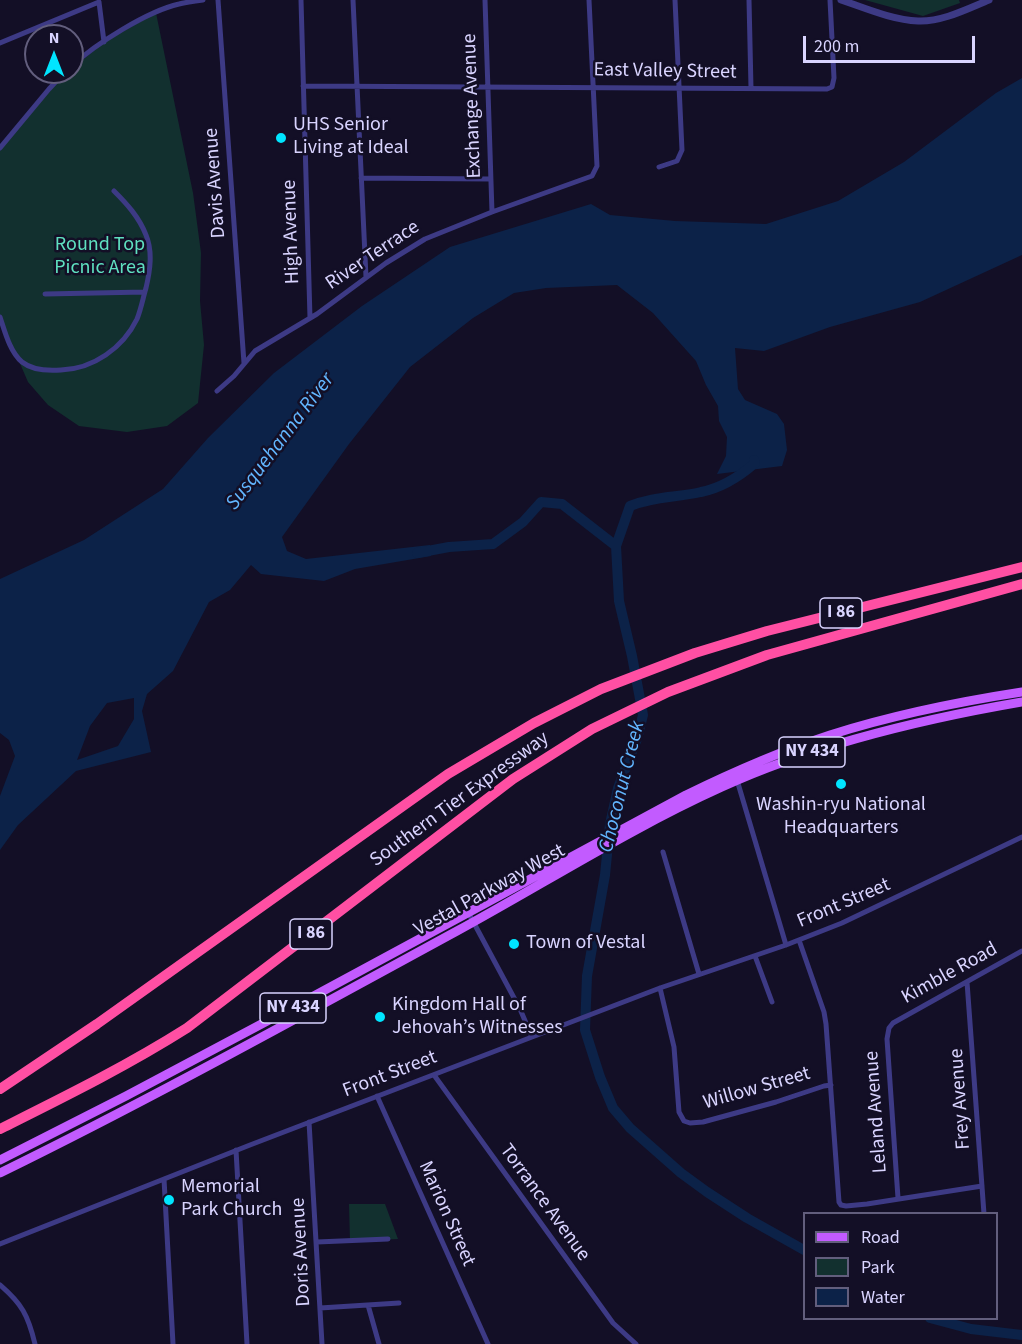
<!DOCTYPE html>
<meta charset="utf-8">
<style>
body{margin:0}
#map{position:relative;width:1022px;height:1344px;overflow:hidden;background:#130f26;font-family:"Source Sans 3",sans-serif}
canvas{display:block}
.legend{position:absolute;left:803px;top:1212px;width:195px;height:108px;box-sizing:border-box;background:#130f26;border:2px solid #625e7d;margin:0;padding:8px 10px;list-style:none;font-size:18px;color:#d9d4ff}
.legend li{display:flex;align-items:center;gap:12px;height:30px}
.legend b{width:30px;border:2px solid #625e7d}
.north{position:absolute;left:24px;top:24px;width:60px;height:60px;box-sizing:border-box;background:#130f26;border:2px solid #625e7d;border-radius:50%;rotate:0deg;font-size:16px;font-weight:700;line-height:24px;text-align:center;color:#d9d4ff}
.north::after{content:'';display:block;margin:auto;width:21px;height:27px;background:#00e5ff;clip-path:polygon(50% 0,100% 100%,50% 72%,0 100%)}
.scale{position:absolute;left:803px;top:36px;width:172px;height:27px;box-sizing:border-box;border:3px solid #d9d4ff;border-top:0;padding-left:8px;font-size:18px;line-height:21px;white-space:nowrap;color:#d9d4ff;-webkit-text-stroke:4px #130f26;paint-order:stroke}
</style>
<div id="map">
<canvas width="1022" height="1344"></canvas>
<ul class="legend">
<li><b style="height:8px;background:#c25bff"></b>Road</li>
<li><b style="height:16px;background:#12302f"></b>Park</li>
<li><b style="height:16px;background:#0c2248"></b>Water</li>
</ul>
<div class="north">N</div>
<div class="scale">200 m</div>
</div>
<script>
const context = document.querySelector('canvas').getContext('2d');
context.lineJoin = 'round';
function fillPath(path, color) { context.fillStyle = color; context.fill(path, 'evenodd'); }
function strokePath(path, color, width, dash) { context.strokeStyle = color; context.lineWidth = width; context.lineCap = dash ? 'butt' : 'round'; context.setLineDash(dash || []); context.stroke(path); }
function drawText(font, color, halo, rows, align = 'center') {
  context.font = font + ' "Source Sans 3",sans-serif'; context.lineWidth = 5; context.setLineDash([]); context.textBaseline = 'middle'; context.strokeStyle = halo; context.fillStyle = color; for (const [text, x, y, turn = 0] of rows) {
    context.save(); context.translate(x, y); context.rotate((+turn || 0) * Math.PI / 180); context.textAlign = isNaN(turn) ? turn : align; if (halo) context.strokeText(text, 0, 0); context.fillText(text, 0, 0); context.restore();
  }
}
fillPath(new Path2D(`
 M 865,0 L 959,0 L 960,3 L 923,16 Z
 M 156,13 L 193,193 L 201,253 L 200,301 L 204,345 L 198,403 L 167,426 L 127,432 L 79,426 L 48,405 L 28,382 L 0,317 L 0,147 L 49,89 L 69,72 L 72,72 L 72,69 L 104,42 Z
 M 349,1204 L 385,1204 L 398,1239 L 350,1241 Z`), '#12302f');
fillPath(new Path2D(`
 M 1022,78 L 1022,255 L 920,302 L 830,327 L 764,351 L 735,348 L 738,389 L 745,400 L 777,414 L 784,424 L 787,450 L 782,466 L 717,474 L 726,456 L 727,437 L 719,421 L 718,406 L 706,385 L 696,361 L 653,313 L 617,285 L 546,288 L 514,293 L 473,318 L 410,367 L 349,444 L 282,537 L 287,551 L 306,559 L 430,545 L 431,556 L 355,569 L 324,581 L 261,574 L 251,565 L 230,590 L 209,602 L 173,671 L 147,694 L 142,711 L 151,752 L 76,771 L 18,825 L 0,850 L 0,796 L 15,756 L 9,740 L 0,733 L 0,579 L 84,540 L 163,489 L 208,438 L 274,373 L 362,306 L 450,247 L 591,204 L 610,215 L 675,221 L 766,224 L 838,201 L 904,162 L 996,93 ZM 134,698 L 134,719 L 118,746 L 77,760 L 90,726 L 107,703 Z`), '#0c2248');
strokePath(new Path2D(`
 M 616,546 L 630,506 C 655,496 675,498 701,492 C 721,488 739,477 755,463 L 754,460
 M 417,553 L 449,547 L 493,544 L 523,522 L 541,502 L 562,504 L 616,546 L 619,601 L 632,656 L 643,715 L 637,739 L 618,788 L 610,824 L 605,875 L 587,976 L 585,1030 L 600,1077 L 613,1108 L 630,1128 L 681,1173 L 707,1192 L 747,1218 L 804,1250
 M 930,1318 L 971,1329 L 1022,1335`), '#0c2248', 10);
strokePath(new Path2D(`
 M 218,0 L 244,363
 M 301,0 L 310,318
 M 353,0 L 366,277
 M 485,0 L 492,212
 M 749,0 L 751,88
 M 99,2 L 104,42
 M 0,43 L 99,2
 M 72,66 C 95,44 148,11 179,4 C 187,2 195,1 203,0
 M 303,86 L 827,89 L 832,87 L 834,78 L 830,0
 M 0,148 L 49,89 L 65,72
 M 659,167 L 677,161 L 682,150 L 675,0
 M 361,178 L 490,179
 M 45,294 L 145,292
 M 0,317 C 5,332 10,352 22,362 C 32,370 48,371 61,370 C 93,369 123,348 137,319 C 141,309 143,298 146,288 C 150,271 153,252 146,235 C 139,217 127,204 114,191
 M 217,391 L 234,376 L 255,351 L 317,314 L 386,263 L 425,239 L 492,212 L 592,176 L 597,166 L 589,0
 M 737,780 L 786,945
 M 663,852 L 699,974
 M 468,912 L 520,1009 L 532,1037
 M 799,940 L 824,1012 L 826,1024 L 839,1202 L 841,1205 L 846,1206 L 867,1204 L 982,1186
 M 755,956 L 772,1002
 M 967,982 L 984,1214
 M 660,988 L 674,1047 L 679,1112 L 684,1121 L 690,1123 L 703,1122 L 776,1102 L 824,1086 L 831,1085
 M 434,1075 L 613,1323 L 636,1344
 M 377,1096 L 488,1344
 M 309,1122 L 322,1344
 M 236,1150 L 247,1344
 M 164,1179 L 173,1344
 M 898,1198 L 887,1039 L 889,1028 L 893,1023 L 1022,951
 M 317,1242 L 388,1239
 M 0,1244 L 250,1145 L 660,988 L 786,945 L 842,923 L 1022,837
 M 0,1285 C 22,1304 28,1315 35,1344
 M 368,1305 L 379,1344
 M 320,1308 L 399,1303`), '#3d3a85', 5);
strokePath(new Path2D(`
 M 841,0 C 865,8 892,20 918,21 C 942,22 967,9 989,0`), '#3d3a85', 7);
strokePath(new Path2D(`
 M 0,1160 L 126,1096 L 286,1011 L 686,795 C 733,772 781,751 830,735 C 893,715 957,702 1022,692
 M 0,1173 C 155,1097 306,1013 457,931 C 545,883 631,828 722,787 C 814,745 923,719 1022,702`), '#c25bff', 9);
strokePath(new Path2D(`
 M 0,1089 L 97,1024 L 448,774 L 534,723 L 601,689 L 695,653 L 767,631 L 1022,567
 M 0,1129 C 64,1097 127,1066 187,1028 L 513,779 L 592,729 L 668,692 L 767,655 L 1022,584`), '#ff4fa3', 10);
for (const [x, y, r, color] of [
 [281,138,6,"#00e5ff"],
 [841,784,6,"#00e5ff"],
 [514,944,6,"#00e5ff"],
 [380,1017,6,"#00e5ff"],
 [169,1200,6,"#00e5ff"]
]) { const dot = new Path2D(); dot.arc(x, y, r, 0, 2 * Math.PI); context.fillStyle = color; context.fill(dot); strokePath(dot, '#130f26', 2); }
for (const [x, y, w] of [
 [841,613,42],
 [812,752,66],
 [311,934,42],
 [293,1008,66]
]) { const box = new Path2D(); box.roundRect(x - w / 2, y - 15, w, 30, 4.5); context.fillStyle = '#130f26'; context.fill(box); strokePath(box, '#d9d4ff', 1.5); }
drawText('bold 18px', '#d9d4ff', null, [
 ["I 86",841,613],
 ["NY 434",812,752],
 ["I 86",311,934],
 ["NY 434",293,1008]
]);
drawText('20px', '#d9d4ff', '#130f26', [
 ["East Valley Street",665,72,1],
 ["Exchange Avenue",473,106,-92],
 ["Davis Avenue",216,183,-94],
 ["High Avenue",292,232,-92],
 ["River Terrace",373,256,-34],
 ["Southern Tier Expressway",460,800,-36],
 ["Vestal Parkway West",490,891,-29],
 ["Front Street",844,904,-23],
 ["Kimble Road",950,974,-29],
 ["Front Street",390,1075,-21],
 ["Willow Street",757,1089,-16],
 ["Frey Avenue",961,1099,-94],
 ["Leland Avenue",877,1112,-94],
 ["Torrance Avenue",544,1203,54],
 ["Marion Street",446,1214,66],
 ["Doris Avenue",302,1252,-93]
]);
drawText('20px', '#d9d4ff', '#130f26', [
 ["UHS Senior",293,126],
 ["Living at Ideal",293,149],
 ["Washin-ryu National",841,806,"center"],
 ["Headquarters",841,829,"center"],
 ["Town of Vestal",526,944],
 ["Kingdom Hall of",392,1006],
 ["Jehovah’s Witnesses",392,1029],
 ["Memorial",181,1188],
 ["Park Church",181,1211]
], 'left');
drawText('20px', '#5fe0c0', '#130f26', [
 ["Round Top",100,246],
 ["Picnic Area",100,269]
]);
drawText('italic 21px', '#62b6ff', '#130f26', [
 ["Susquehanna River",281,442,-53],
 ["Choconut Creek",623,787,-76]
]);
</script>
